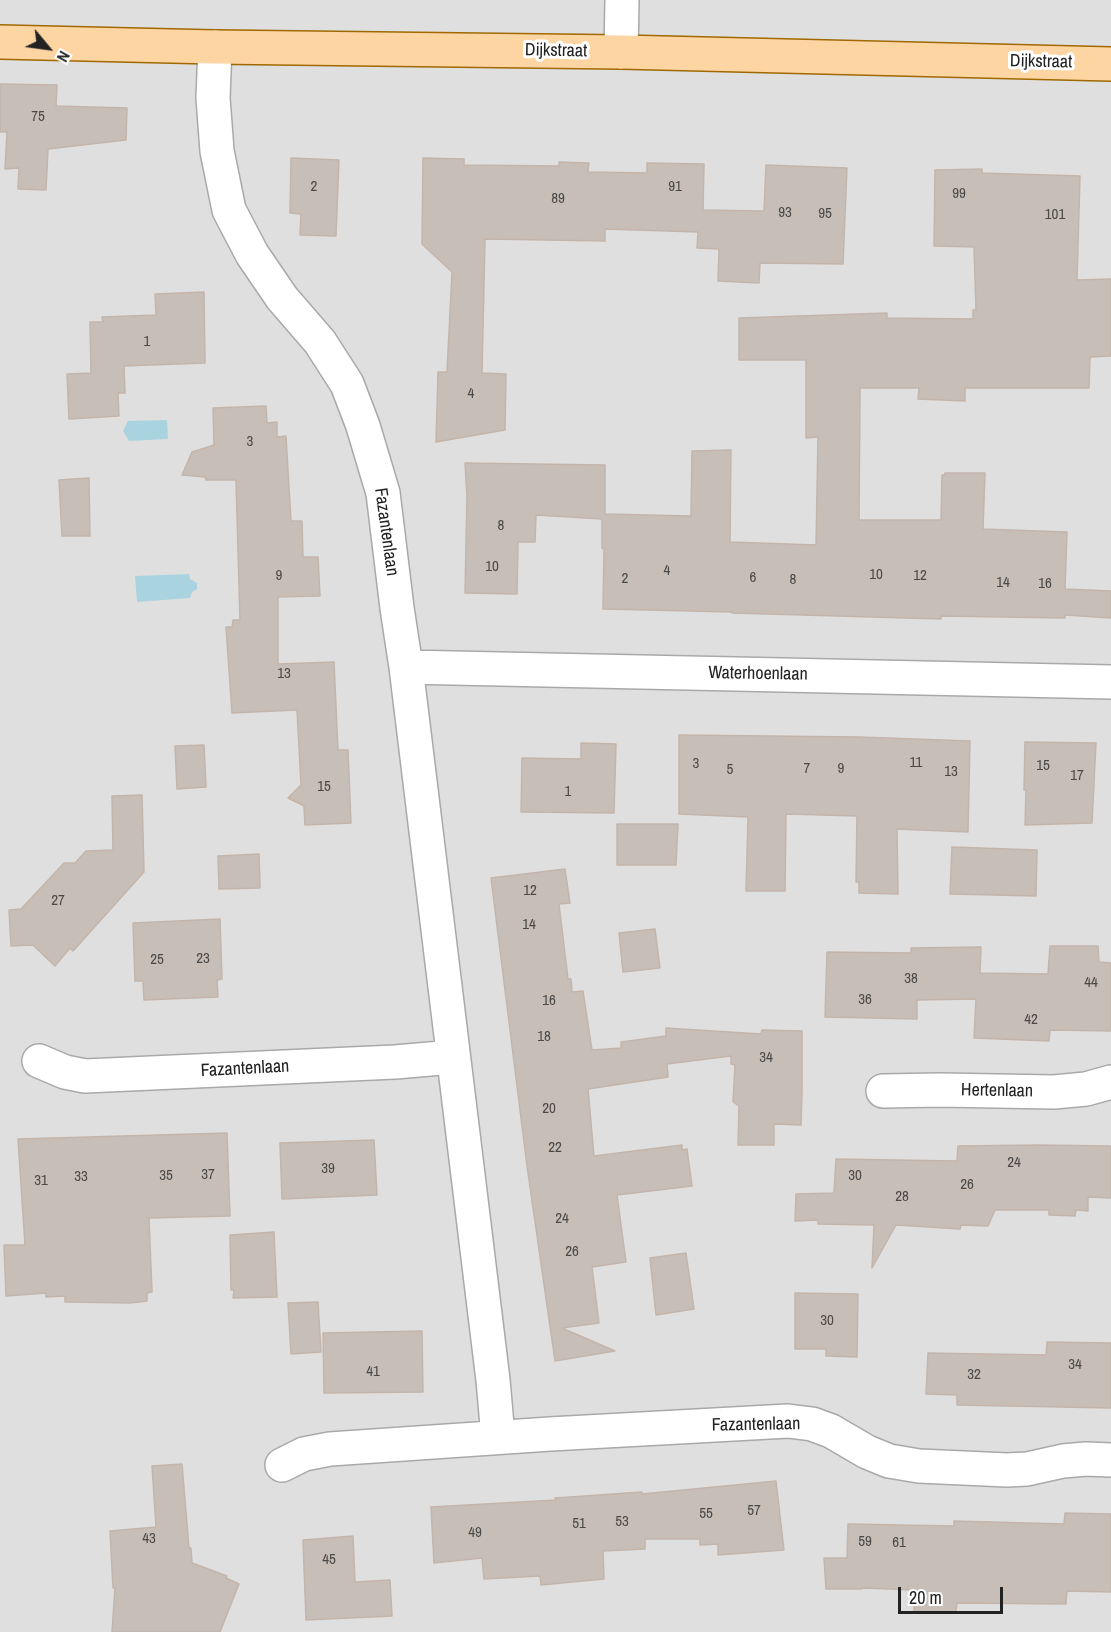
<!DOCTYPE html>
<style>
body{margin:0}
#map{position:relative;width:1111px;height:1632px;overflow:hidden;background:#f2efe8;font-family:"Archivo Narrow",sans-serif}
canvas{display:block}
.north{position:absolute;left:18px;top:18px;width:60px;height:60px;-webkit-text-stroke:4px #fff;paint-order:stroke;rotate:119deg;font-size:16px;font-weight:700;line-height:24px;text-align:center;color:#222}
.north::after{content:'';display:block;margin:auto;width:21px;height:27px;background:#222;clip-path:polygon(50% 0,100% 100%,50% 72%,0 100%)}
.scale{position:absolute;left:898px;top:1587px;width:105px;height:27px;box-sizing:border-box;border:3px solid #222;border-top:0;padding-left:8px;font-size:18px;line-height:21px;white-space:nowrap;color:#222;-webkit-text-stroke:4px #fff;paint-order:stroke}
</style>
<div id="map">
<canvas width="1111" height="1632"></canvas>
<div class="north">N</div>
<div class="scale">20 m</div>
</div>
<script>
const context = document.querySelector('canvas').getContext('2d');
context.lineJoin = 'round';
function fillPath(path, color) { context.fillStyle = color; context.fill(path, 'evenodd'); }
function strokePath(path, color, width, dash) { context.strokeStyle = color; context.lineWidth = width; context.lineCap = dash ? 'butt' : 'round'; context.setLineDash(dash || []); context.stroke(path); }
function drawText(font, color, halo, rows, align = 'center') {
  context.font = font + ' "Archivo Narrow",sans-serif'; context.lineWidth = 6; context.setLineDash([]); context.textBaseline = 'middle'; context.strokeStyle = halo; context.fillStyle = color; for (const [text, x, y, turn = 0] of rows) {
    context.save(); context.translate(x, y); context.rotate((+turn || 0) * Math.PI / 180); context.textAlign = isNaN(turn) ? turn : align; if (halo) context.strokeText(text, 0, 0); context.fillText(text, 0, 0); context.restore();
  }
}
fillPath(new Path2D(`
 M 0,0 L 1111,0 L 1111,1632 L 0,1632 Z`), '#e0dfdf');
fillPath(new Path2D(`
 M 167,420 L 168,439 L 129,441 L 123,431 L 128,421 Z
 M 189,574 L 190,579 L 197,583 L 197,589 L 192,592 L 190,598 L 137,602 L 135,576 Z`), '#a9d4df');
const building = new Path2D(`
 M 0,84 L 57,85 L 56,106 L 127,108 L 126,140 L 48,149 L 46,190 L 18,189 L 19,168 L 5,169 L 7,132 L 0,132 Z
 M 291,158 L 339,160 L 336,236 L 300,235 L 301,214 L 290,213 Z
 M 423,158 L 464,159 L 464,165 L 559,166 L 559,162 L 589,163 L 588,172 L 647,173 L 647,163 L 704,164 L 703,210 L 764,211 L 766,165 L 847,168 L 843,264 L 760,263 L 759,283 L 718,281 L 719,249 L 697,248 L 698,232 L 605,229 L 605,241 L 485,239 L 482,373 L 506,374 L 505,430 L 436,442 L 438,372 L 447,372 L 452,272 L 422,244 Z
 M 982,169 L 982,173 L 1080,176 L 1077,280 L 1111,279 L 1111,356 L 1090,357 L 1089,388 L 965,388 L 965,401 L 918,399 L 919,388 L 860,388 L 859,520 L 941,520 L 942,475 L 945,475 L 945,473 L 985,473 L 983,529 L 1067,532 L 1065,589 L 1111,591 L 1111,618 L 1065,615 L 1065,618 L 941,616 L 941,619 L 732,613 L 732,612 L 603,609 L 604,549 L 602,548 L 602,519 L 536,515 L 535,542 L 518,542 L 517,594 L 465,593 L 467,496 L 465,463 L 605,465 L 605,514 L 691,516 L 692,451 L 731,450 L 730,542 L 816,545 L 818,437 L 806,438 L 806,360 L 739,360 L 739,318 L 887,313 L 887,318 L 973,319 L 973,310 L 976,310 L 974,247 L 934,246 L 935,170 Z
 M 204,292 L 205,363 L 124,366 L 125,393 L 118,393 L 119,416 L 69,419 L 67,374 L 91,373 L 90,322 L 103,322 L 102,317 L 156,315 L 155,294 Z
 M 266,406 L 267,423 L 277,422 L 277,437 L 286,436 L 291,521 L 302,521 L 303,557 L 318,557 L 320,596 L 278,597 L 278,664 L 334,662 L 338,750 L 348,750 L 351,823 L 305,825 L 304,806 L 288,798 L 301,785 L 297,710 L 232,713 L 226,627 L 232,627 L 233,620 L 240,620 L 236,480 L 206,480 L 205,477 L 182,475 L 192,452 L 214,445 L 213,408 Z
 M 89,478 L 90,536 L 62,536 L 59,480 Z
 M 679,735 L 859,737 L 970,741 L 968,832 L 897,829 L 898,894 L 859,893 L 859,882 L 856,882 L 857,816 L 786,814 L 785,891 L 746,891 L 748,817 L 679,814 Z
 M 1025,742 L 1096,743 L 1092,823 L 1025,825 L 1026,790 L 1024,790 Z
 M 581,743 L 616,744 L 614,813 L 521,812 L 522,758 L 581,759 Z
 M 204,745 L 206,787 L 177,789 L 175,746 Z
 M 142,795 L 144,872 L 73,951 L 70,948 L 55,966 L 33,945 L 11,946 L 9,910 L 21,909 L 64,863 L 75,863 L 86,851 L 113,850 L 112,796 Z
 M 617,824 L 678,824 L 676,865 L 617,865 Z
 M 952,847 L 1037,850 L 1036,896 L 950,894 Z
 M 259,854 L 260,888 L 219,889 L 218,856 Z
 M 565,869 L 570,903 L 559,904 L 568,979 L 571,979 L 572,992 L 583,991 L 592,1050 L 621,1048 L 621,1042 L 666,1036 L 666,1028 L 761,1034 L 762,1030 L 802,1031 L 802,1090 L 801,1125 L 774,1124 L 774,1145 L 738,1145 L 739,1106 L 733,1102 L 735,1065 L 731,1064 L 731,1056 L 667,1064 L 668,1077 L 588,1089 L 594,1156 L 682,1145 L 682,1150 L 687,1149 L 692,1186 L 617,1195 L 626,1262 L 592,1267 L 599,1323 L 562,1328 L 615,1351 L 555,1361 L 527,1166 L 491,878 Z
 M 220,919 L 222,979 L 217,980 L 218,997 L 144,1000 L 143,981 L 135,981 L 133,923 Z
 M 655,929 L 660,968 L 623,972 L 619,933 Z
 M 1050,946 L 1098,946 L 1099,962 L 1111,963 L 1111,1031 L 1050,1030 L 1049,1041 L 974,1038 L 976,999 L 917,1000 L 917,1019 L 825,1017 L 827,952 L 911,953 L 911,948 L 981,947 L 980,973 L 1048,974 Z
 M 227,1133 L 230,1216 L 149,1218 L 152,1292 L 147,1293 L 147,1301 L 130,1303 L 65,1302 L 65,1296 L 46,1297 L 46,1293 L 6,1296 L 4,1245 L 25,1245 L 18,1139 Z
 M 374,1140 L 377,1195 L 282,1199 L 280,1143 Z
 M 1037,1145 L 1111,1146 L 1111,1198 L 1088,1197 L 1088,1211 L 1076,1210 L 1075,1216 L 1049,1215 L 1049,1210 L 995,1210 L 988,1226 L 961,1225 L 960,1229 L 896,1225 L 872,1268 L 874,1225 L 818,1224 L 818,1220 L 795,1221 L 796,1194 L 834,1193 L 836,1159 L 957,1161 L 958,1146 Z
 M 274,1232 L 277,1297 L 233,1298 L 234,1290 L 231,1290 L 230,1235 Z
 M 686,1253 L 694,1309 L 656,1315 L 650,1258 Z
 M 795,1293 L 858,1294 L 857,1357 L 826,1356 L 826,1349 L 795,1349 Z
 M 318,1302 L 321,1352 L 291,1354 L 288,1303 Z
 M 422,1331 L 423,1392 L 324,1393 L 323,1333 Z
 M 1047,1342 L 1111,1343 L 1111,1408 L 957,1405 L 957,1395 L 926,1394 L 928,1353 L 1046,1355 Z
 M 182,1464 L 189,1548 L 191,1548 L 192,1563 L 227,1576 L 226,1578 L 239,1584 L 220,1632 L 112,1632 L 115,1588 L 113,1588 L 110,1531 L 156,1527 L 152,1466 Z
 M 776,1481 L 784,1550 L 718,1555 L 718,1544 L 700,1545 L 700,1539 L 645,1539 L 645,1549 L 603,1551 L 604,1579 L 541,1585 L 540,1576 L 484,1579 L 482,1558 L 434,1563 L 431,1507 L 556,1500 L 555,1498 L 642,1492 L 642,1494 Z
 M 1065,1513 L 1111,1514 L 1111,1592 L 1067,1591 L 1066,1604 L 957,1603 L 956,1612 L 914,1612 L 914,1590 L 862,1588 L 862,1589 L 826,1589 L 824,1558 L 847,1558 L 848,1524 L 954,1526 L 954,1521 L 1064,1524 Z
 M 353,1536 L 355,1582 L 390,1580 L 392,1616 L 306,1620 L 303,1540 Z`);
fillPath(building, '#c7beb7');
strokePath(building, '#c4b5aa', 1.5);
const minor = new Path2D(`
 M 215,47 L 213,98 L 217,151 L 229,210 L 252,254 L 282,298 L 320,342 L 347,384 L 363,426 L 383,493 L 397,608 L 406,667 L 493,1380 L 498,1437
 M 621,52 L 622,0
 M 406,667 L 1111,682
 M 39,1061 L 65,1072 L 85,1076 L 395,1062 L 453,1057
 M 883,1091 L 940,1090 L 1054,1092 L 1086,1089 L 1111,1082
 M 282,1465 L 304,1454 L 330,1449 L 550,1434 L 788,1421 L 812,1424 L 831,1431 L 867,1452 L 889,1461 L 919,1466 L 1007,1470 L 1027,1469 L 1063,1461 L 1086,1459 L 1111,1460`);
const major = new Path2D(`
 M 0,42 L 215,47 L 621,52 L 1111,64`);
strokePath(minor, '#a9a9a9', 36);
strokePath(major, '#9f6900', 36);
strokePath(minor, '#fff', 33);
strokePath(major, '#fdd5a2', 33);
drawText('15px', '#4b4947', null, [
 ["75",38,117],
 ["2",314,187],
 ["91",675,187],
 ["99",959,194],
 ["89",558,199],
 ["93",785,213],
 ["95",825,214],
 ["101",1055,215],
 ["1",147,342],
 ["4",471,394],
 ["3",250,442],
 ["8",501,526],
 ["10",492,567],
 ["4",667,571],
 ["10",876,575],
 ["9",279,576],
 ["12",920,576],
 ["6",753,578],
 ["2",625,579],
 ["8",793,580],
 ["14",1003,583],
 ["16",1045,584],
 ["13",284,674],
 ["11",916,763],
 ["3",696,764],
 ["15",1043,766],
 ["7",807,769],
 ["9",841,769],
 ["5",730,770],
 ["13",951,772],
 ["17",1077,776],
 ["15",324,787],
 ["1",568,792],
 ["12",530,891],
 ["27",58,901],
 ["14",529,925],
 ["23",203,959],
 ["25",157,960],
 ["38",911,979],
 ["44",1091,983],
 ["36",865,1000],
 ["16",549,1001],
 ["42",1031,1020],
 ["18",544,1037],
 ["34",766,1058],
 ["20",549,1109],
 ["22",555,1148],
 ["24",1014,1163],
 ["39",328,1169],
 ["37",208,1175],
 ["35",166,1176],
 ["30",855,1176],
 ["33",81,1177],
 ["31",41,1181],
 ["26",967,1185],
 ["28",902,1197],
 ["24",562,1219],
 ["26",572,1252],
 ["30",827,1321],
 ["34",1075,1365],
 ["41",373,1372],
 ["32",974,1375],
 ["57",754,1511],
 ["55",706,1514],
 ["53",622,1522],
 ["51",579,1524],
 ["49",475,1533],
 ["43",149,1539],
 ["59",865,1542],
 ["61",899,1543],
 ["45",329,1560]
]);
drawText('18px', '#222', '#fff', [
 ["Dijkstraat",556,51,1],
 ["Dijkstraat",1041,62,1],
 ["Fazantenlaan",386,532,82],
 ["Waterhoenlaan",758,674,1],
 ["Fazantenlaan",245,1069,-3],
 ["Hertenlaan",997,1091,1],
 ["Fazantenlaan",756,1425,-1]
]);
</script>
